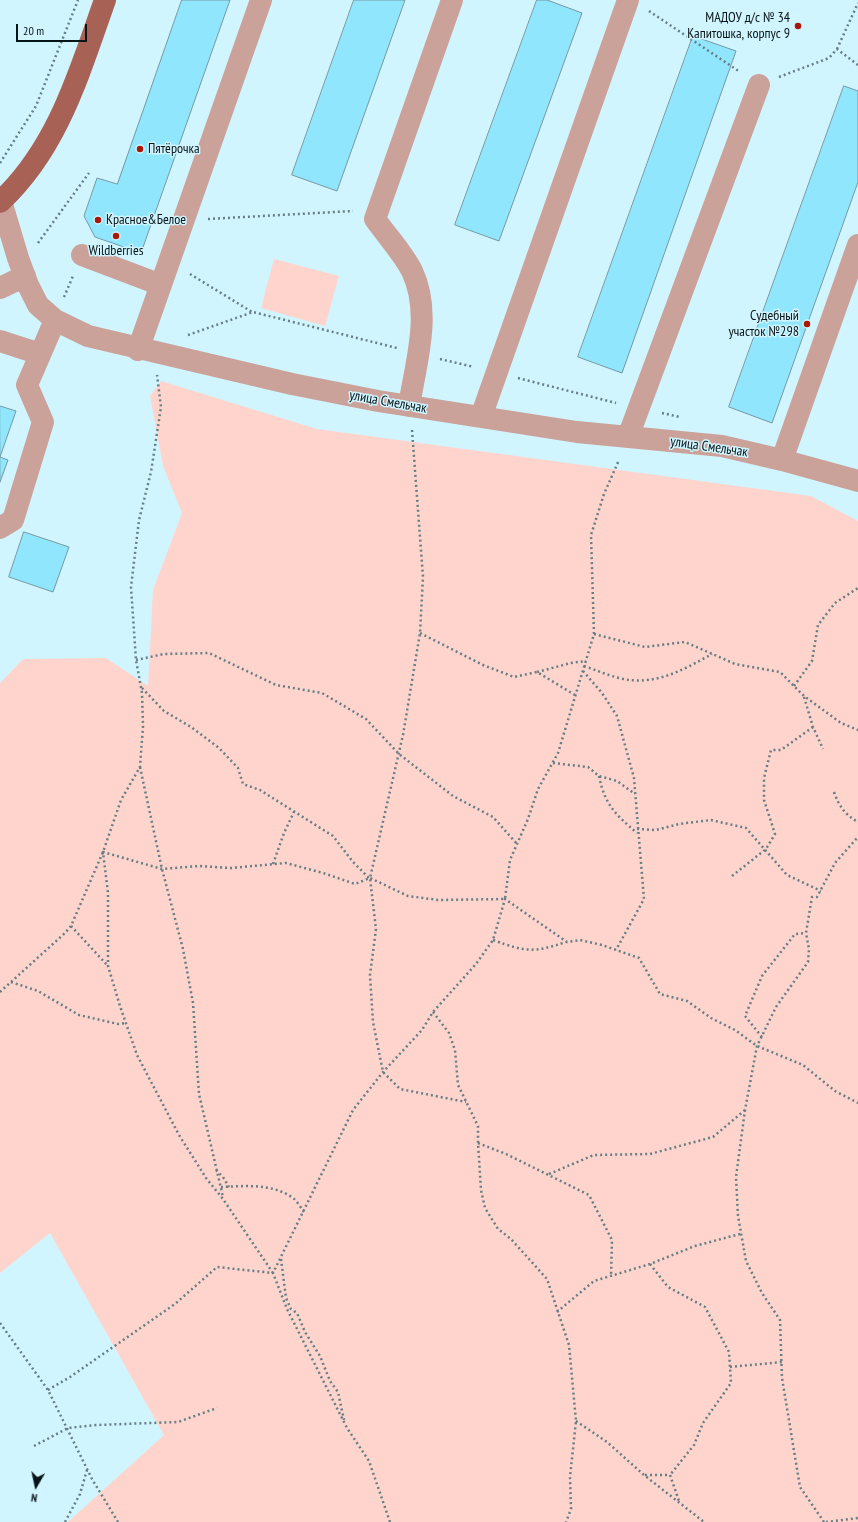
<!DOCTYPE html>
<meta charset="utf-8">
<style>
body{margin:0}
#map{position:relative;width:858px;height:1522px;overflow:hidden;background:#d1f5ff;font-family:"PT Sans Narrow",sans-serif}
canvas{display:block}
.north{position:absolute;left:16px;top:1466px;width:40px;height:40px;-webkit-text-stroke:3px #d1f5ff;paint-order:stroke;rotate:189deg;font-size:11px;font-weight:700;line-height:16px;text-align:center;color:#081518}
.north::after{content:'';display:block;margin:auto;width:14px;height:18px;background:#081518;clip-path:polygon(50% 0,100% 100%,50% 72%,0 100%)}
.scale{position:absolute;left:16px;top:24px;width:71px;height:18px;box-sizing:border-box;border:2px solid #081518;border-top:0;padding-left:5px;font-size:12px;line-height:14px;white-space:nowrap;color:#081518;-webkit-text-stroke:3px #d1f5ff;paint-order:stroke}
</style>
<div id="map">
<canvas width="858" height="1522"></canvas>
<div class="north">N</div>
<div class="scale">20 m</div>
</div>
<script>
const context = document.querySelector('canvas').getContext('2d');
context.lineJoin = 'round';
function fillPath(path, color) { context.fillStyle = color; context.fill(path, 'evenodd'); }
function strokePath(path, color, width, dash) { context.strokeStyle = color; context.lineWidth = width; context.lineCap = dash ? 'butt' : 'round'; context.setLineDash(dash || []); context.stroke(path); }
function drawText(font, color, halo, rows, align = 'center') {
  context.font = font + ' "PT Sans Narrow",sans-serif'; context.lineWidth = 3; context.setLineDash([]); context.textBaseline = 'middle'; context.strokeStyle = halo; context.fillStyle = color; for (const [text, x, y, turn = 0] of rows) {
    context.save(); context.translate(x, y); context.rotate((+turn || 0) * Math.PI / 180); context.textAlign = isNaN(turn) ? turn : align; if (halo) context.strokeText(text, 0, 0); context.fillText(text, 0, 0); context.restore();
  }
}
fillPath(new Path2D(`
 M 274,259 L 339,276 L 325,326 L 261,308 Z
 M 161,381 L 317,429 L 811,496 L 858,521 L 858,1522 L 68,1522 L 164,1435 L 50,1233 L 0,1273 L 0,683 L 23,659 L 106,658 L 148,686 L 153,590 L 182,513 L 163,466 L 150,396 Z`), '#ffd4cc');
const building = new Path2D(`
 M 182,0 L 230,0 L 141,253 L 95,237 L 84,216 L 97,178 L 117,184 Z
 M 354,0 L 405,0 L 337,191 L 292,175 Z
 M 537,0 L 547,0 L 582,13 L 499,241 L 455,225 Z
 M 693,36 L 736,51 L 622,373 L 578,357 Z
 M 844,86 L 858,91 L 858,182 L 772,423 L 729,407 Z
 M 0,406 L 16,411 L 0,457 L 8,460 L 0,482 Z
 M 24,532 L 69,547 L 53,592 L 9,577 Z`);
fillPath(building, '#90e7fd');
strokePath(building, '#7698a1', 1);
strokePath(new Path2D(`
 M 649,11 L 740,72
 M 837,49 L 858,3
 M 779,77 L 829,58 L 837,49 L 858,65
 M 0,163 L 36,106 L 78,0
 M 208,219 L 353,211
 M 38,243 L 89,173
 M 190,274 L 252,312
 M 64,297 L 73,276
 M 188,335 L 253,312 L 397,348
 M 440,359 L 474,367
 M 518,378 L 616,403
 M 662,413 L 680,417
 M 412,430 L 423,577 L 420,633 L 403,735 L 370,878 L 376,929 L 370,975 L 373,1022 L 383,1072 L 400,1089 L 466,1102
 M 420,633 L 483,665 L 514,677 L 537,672 L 575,695
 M 594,634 L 645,647 L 685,642 L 735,664 L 780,672 L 804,696 L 841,723 L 858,730
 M 136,660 L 164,654 L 209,653 L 276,685 L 322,693 L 366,719 L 399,754 L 453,796 L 493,817 L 517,844
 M 584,666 C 596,670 607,675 619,678 C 654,687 683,670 712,654
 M 583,671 L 602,693 L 617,716 L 634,778 L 644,899 L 616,950
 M 537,672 L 571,663 L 586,661
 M 794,686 L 812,661 L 818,625 L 835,603 L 858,588
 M 142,688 L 164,711 L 191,727 L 219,748 L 238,768 L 243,784 L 260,790 L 333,836 L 353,862 L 369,878
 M 804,697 L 813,727 L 823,749
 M 553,763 L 588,767 L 599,776 L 617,781 L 635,794
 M 140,767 L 162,869 L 183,949 L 193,1003 L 199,1094 L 223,1197
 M 599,776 C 605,805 615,814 637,833
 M 834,792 C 839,806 845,815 858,822
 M 637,829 L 656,830 L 679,824 L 711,820 L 746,828 L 787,875 L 821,891
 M 273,864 L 284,833 L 294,812
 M 732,876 L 766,849 L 775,834 L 764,800 L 764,778 L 771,750 L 781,750 L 813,727
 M 71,926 L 108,966
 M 493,940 C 526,952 533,953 566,942
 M 11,982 L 38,991 L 79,1015 L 118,1024 L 126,1023
 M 0,992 L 65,933 L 71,926 L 103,852 L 121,800 L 140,767 L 143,726 L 142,693 L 136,660 L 131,587 L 139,520 L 151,472 L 161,407 L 157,375
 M 433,1012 L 449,1033 L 455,1050 L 458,1085 L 478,1126 L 478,1143 L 481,1190 L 485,1208 L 498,1229 L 511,1239 L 547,1279 L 569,1345 L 576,1421 L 570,1477 L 571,1509 L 566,1522
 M 762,1037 L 745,1016 L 762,976 L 795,934 L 806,933
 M 478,1143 L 506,1154 L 589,1195 L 612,1240 L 611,1276
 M 216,1170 L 223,1177 L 229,1187
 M 549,1174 L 594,1155 L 650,1154 L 713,1137 L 745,1110
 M 221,1187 C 245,1186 272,1183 293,1198 C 297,1201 301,1208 304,1212
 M 281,1259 L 286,1298 L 291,1309 L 297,1313 L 305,1332 L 320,1356 L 330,1381 L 338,1392 L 344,1420
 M 650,1264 L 668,1287 L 705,1307 L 729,1352 L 731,1383 L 703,1423 L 694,1445 L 670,1475
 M 273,1273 L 223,1199 L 206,1178 L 179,1135 L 137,1055 L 120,1006 L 108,966 L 108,893 L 103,852 L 162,869 L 199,866 L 231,868 L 286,863 L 323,873 L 355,884 L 370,878 L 408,896 L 438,900 L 505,899 L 510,860 L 528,819 L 538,789 L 558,753 L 594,634 L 591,535 L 604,494 L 619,460
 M 557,1312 L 594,1281 L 650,1264 L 695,1246 L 740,1234
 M 0,1323 L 48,1390 L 92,1479 L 118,1522
 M 730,1367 L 782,1362
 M 48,1390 L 70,1377 L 175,1304 L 217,1267 L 273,1273
 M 576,1421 L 607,1442 L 644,1475 L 704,1522
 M 34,1446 L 68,1428 L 97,1425 L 178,1422 L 217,1408
 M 645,1475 L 670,1475
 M 670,1475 L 679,1501
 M 65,1522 L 80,1494 L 87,1470
 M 390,1522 L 369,1461 L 347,1428 L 287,1309 L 273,1273 L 353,1110 L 383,1072 L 422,1030 L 433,1012 L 476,964 L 493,940 L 505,899 L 567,942 L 580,940 L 602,945 L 639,958 L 660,994 L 687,1001 L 711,1018 L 735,1030 L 757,1046 L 803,1065 L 835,1091 L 858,1103
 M 824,1522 L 800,1487 L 782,1378 L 780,1320 L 762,1293 L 746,1261 L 738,1216 L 736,1177 L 745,1110 L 757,1046 L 776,1007 L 808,962 L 809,949 L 806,933 L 812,897 L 817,897 L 835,863 L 858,837
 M 826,1522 L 858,1518`), '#667e84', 2.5, [2, 3]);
strokePath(new Path2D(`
 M 1,201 L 18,258 L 28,285 L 38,305 L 55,320 L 88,336 L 292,384 L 378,401 L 577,432 L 722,446 L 782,460 L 858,481
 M 82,255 L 161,285
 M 0,288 L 25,276
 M 0,341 L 40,354
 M 138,350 L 261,0
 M 409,406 C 416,362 432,313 412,271 C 403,253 387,236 375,219 L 452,0
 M 481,417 L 628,0
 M 628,437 L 759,85
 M 782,460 L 858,245
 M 0,528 L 13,520 L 43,422 L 27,385 L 55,320`), '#cba29a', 22);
strokePath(new Path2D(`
 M 0,202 C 58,148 79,73 105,0`), '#a76155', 22);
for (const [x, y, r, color] of [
 [798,26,4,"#a81607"],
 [140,149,4,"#a81607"],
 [98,220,4,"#a81607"],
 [116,236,4,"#a81607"],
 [807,324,4,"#a81607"]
]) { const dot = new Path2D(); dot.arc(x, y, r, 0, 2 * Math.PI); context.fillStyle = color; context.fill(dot); strokePath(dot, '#d1f5ff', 1.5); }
drawText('14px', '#081518', '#d1f5ff', [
 ["МАДОУ д/с № 34",790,18],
 ["Капитошка, корпус 9",790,34],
 ["Пятёрочка",148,149,"left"],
 ["Красное&Белое",106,220,"left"],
 ["Wildberries",116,251,"center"],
 ["Судебный",799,316],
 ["участок №298",799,332]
], 'right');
drawText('14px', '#081518', '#d1f5ff', [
 ["улица Смельчак",388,402,10],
 ["улица Смельчак",709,447,8]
]);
</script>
